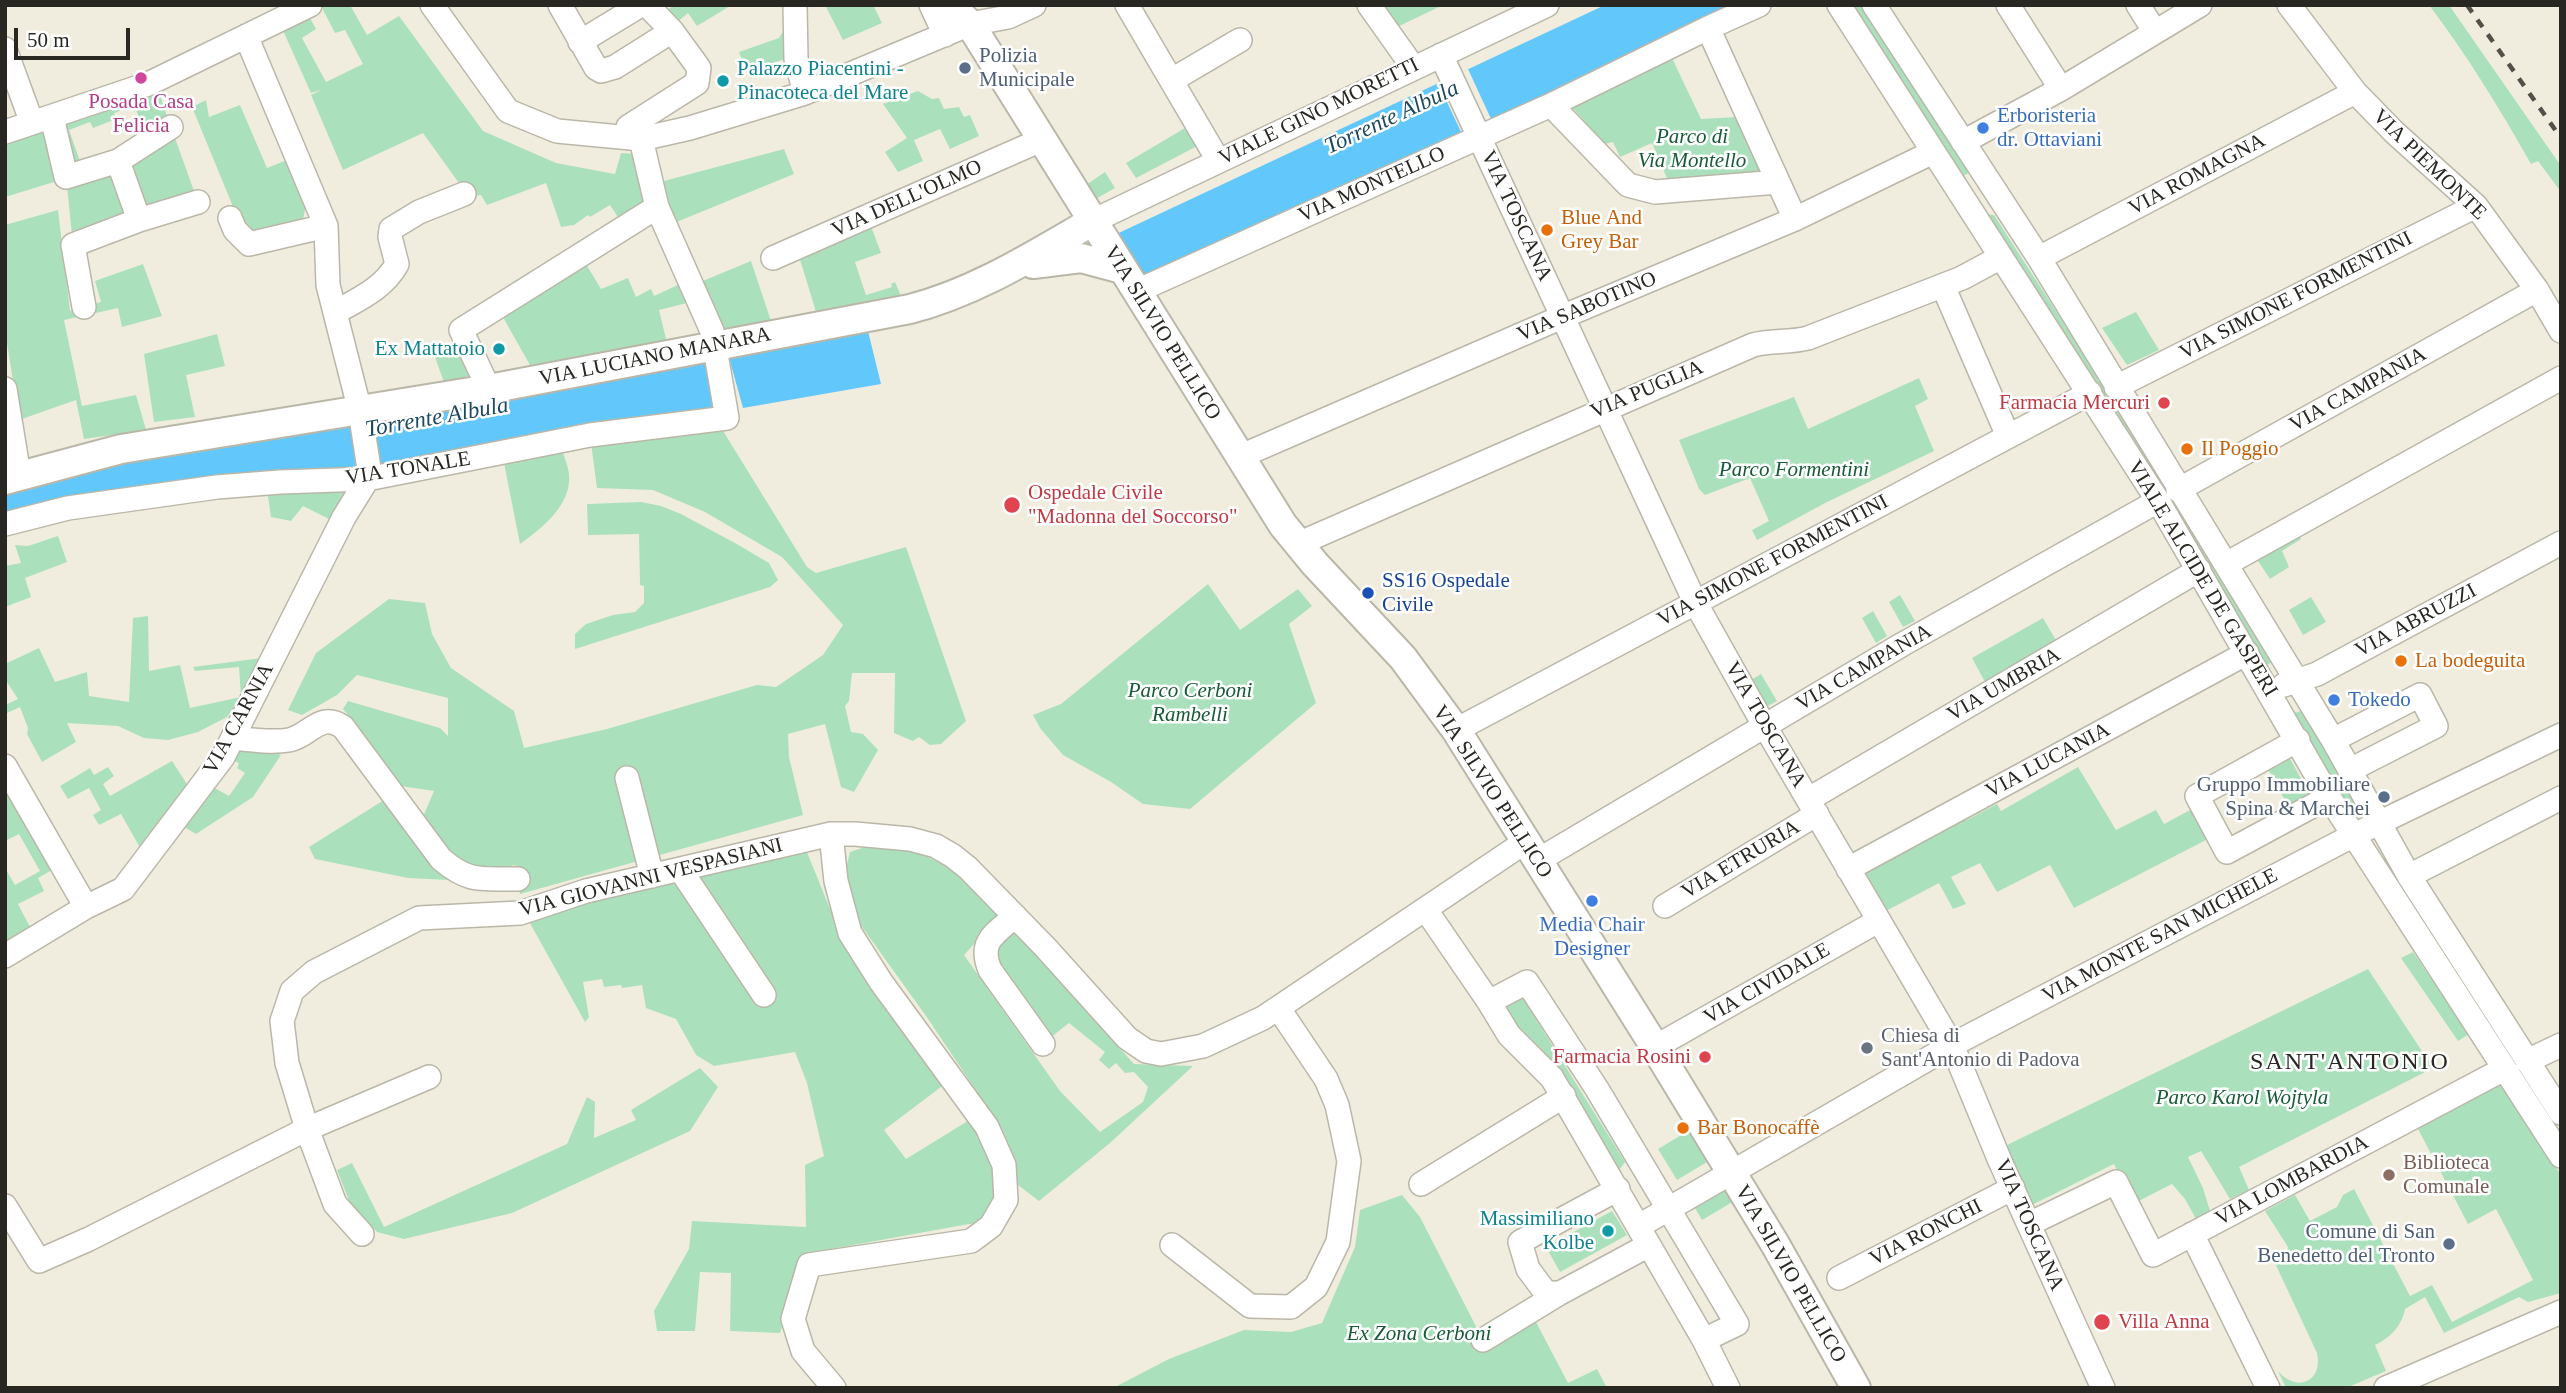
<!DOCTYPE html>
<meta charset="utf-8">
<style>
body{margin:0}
#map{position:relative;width:2566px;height:1393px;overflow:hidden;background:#f1edde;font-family:Georgia,serif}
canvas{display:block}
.frame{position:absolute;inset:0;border:7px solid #282721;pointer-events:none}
.scale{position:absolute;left:14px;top:28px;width:116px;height:32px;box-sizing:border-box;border:4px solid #282721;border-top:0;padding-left:9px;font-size:21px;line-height:24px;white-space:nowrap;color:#282721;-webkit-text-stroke:5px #fff;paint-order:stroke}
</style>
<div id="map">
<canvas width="2566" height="1393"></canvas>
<div class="frame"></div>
<div class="scale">50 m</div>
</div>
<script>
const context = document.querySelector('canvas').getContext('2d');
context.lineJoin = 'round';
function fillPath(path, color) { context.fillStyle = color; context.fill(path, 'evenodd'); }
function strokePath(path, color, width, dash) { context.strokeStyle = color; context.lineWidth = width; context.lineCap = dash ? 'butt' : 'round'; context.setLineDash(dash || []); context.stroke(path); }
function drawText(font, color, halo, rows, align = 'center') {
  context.font = font + ' Georgia,serif'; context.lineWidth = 5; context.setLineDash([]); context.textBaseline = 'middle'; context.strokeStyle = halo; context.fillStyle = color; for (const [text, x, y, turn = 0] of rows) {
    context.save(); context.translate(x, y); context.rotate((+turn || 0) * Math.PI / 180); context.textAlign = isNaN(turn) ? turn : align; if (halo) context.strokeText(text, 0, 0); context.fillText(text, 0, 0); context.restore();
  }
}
fillPath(new Path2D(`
 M 350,5 L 367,35 L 399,16 L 483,131 L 556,163 L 615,174 L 621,153 L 635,154 L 645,204 L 620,220 L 610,205 L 590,217 L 588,215 L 574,225 L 561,227 L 546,183 L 487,205 L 481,195 L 469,197 L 423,133 L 343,170 L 311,95 L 321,90 L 311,93 L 281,26 L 308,14 L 316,29 L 302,38 L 326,82 L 363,64 L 345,30 L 335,33 L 321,6 Z
 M 674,5 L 730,5 L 730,6 L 697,26 L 688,13 L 675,24 L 665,12 Z
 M 825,5 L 873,5 L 882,23 L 843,40 Z
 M 1378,5 L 1438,5 L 1439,7 L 1395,28 Z
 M 1847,5 L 1863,5 L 1970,172 L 1960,178 Z
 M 2429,5 L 2449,5 L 2561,166 L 2561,192 L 2538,161 L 2531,164 C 2500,109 2467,55 2429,5 Z
 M 785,28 L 788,58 L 746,72 L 739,52 L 779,38 Z
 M 1671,56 L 1701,119 L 1737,117 L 1768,180 L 1669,183 L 1652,143 L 1620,157 L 1613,142 L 1605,144 L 1571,106 Z
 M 157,87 L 167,116 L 142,125 L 134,105 L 114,113 L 116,119 L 93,128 L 90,122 L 69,130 L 80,161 L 71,165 L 59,120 Z
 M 918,91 L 932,99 L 939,98 L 944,109 L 959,107 L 964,117 L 970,115 L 979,136 L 950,149 L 940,129 L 914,140 L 923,161 L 898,172 L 885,152 L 907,138 L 883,104 Z
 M 206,100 L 209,117 L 240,105 L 267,168 L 292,158 L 308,194 L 303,220 L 249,233 L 241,226 L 192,107 Z
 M 1190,125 L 1203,143 L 1136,178 L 1126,163 Z
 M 48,126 L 54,182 L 5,197 L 5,138 Z
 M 171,127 L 198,202 L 146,217 L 126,156 Z
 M 784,149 L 794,174 L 674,223 L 664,181 Z
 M 118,161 L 139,220 L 73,245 L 66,177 Z
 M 1105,172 L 1115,188 L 1092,201 L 1083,187 Z
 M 58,210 L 70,311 L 101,302 L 95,281 L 143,264 L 162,316 L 122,327 L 118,308 L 64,320 L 82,406 L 136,395 L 146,430 L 84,439 L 76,400 L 19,420 L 5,330 L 5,225 Z
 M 1984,214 L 1994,215 L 2166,482 L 2161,487 Z
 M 869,221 L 881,253 L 855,262 L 866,295 L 892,287 L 891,284 L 895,282 L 901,296 L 816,312 L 798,253 Z
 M 583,259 L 601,289 L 628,278 L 636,297 L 651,289 L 654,296 L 682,283 L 691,302 L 659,310 L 667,343 L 530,365 L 500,312 Z
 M 751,261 L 771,321 L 721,335 L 698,283 Z
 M 2136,312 L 2159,350 L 2127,365 L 2102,328 Z
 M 217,334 L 225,366 L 186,375 L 195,417 L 154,422 L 144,354 Z
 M 460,347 L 471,377 L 444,382 L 435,357 Z
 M 1919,378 L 1928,399 L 1915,406 L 1934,451 L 1825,503 L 1757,540 L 1752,530 L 1769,521 L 1750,478 L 1705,495 L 1699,489 L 1679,440 L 1794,397 L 1808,429 Z
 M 720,426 L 807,567 L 816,573 L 906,547 L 966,721 L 941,744 L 930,745 L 919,737 L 913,741 L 894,733 L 895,673 L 852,673 L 849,701 L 845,706 L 851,732 L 863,734 L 878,750 L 854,792 L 841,787 L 825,724 L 788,734 L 789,757 L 803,815 L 520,894 L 515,865 L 490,870 L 458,863 L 422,819 L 434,791 L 393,785 L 360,729 L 343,709 L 348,701 L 440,728 L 448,736 L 448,698 L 357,675 L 337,695 L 302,715 L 288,710 L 316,653 L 389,599 L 425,603 L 432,634 L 451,668 L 514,711 L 524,748 L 607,729 L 757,685 L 776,687 L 823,655 L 843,625 L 782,557 L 705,512 L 653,490 L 597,488 L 591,443 Z
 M 561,448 C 564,456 568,465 569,474 C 572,505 542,528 520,544 L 503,458 Z
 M 367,479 L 341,525 L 303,506 L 291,521 L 271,517 L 266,483 Z
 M 641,502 L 661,506 L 681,514 L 735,543 L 769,563 L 778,580 L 770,587 L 575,649 L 575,634 L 586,624 L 613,615 L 635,612 L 644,603 L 644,586 L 640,585 L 639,534 L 588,535 L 587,504 Z
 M 2176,514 L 2182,515 L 2272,662 L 2267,665 Z
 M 2295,530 L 2301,539 L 2282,551 L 2289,567 L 2270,579 L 2256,558 Z
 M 58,536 L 67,562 L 25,578 L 31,597 L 5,607 L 5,566 L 21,563 L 15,545 L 28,546 Z
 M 1208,584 L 1240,630 L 1298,589 L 1312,606 L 1289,624 L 1316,703 L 1190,809 L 1143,804 L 1111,782 L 1063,755 L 1040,728 L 1033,715 L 1061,704 Z
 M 1900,595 L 1915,621 L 1903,627 L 1889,602 Z
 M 2311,597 L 2326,622 L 2303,635 L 2289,610 Z
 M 1873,611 L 1887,636 L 1876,643 L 1862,618 Z
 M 148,616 L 149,671 L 180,665 L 190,708 L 241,697 L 239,667 L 195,671 L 193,667 L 262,658 L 241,698 L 227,717 L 198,732 L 168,740 L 144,738 L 118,726 L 67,723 L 76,742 L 42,762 L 27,734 L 28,728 L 20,707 L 5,714 L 5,705 L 18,699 L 5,679 L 5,664 L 39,648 L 55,682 L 87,672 L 89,696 L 129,702 L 133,618 Z
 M 2043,618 L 2057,642 L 1985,682 L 1972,658 Z
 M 1761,674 L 1777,701 L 1766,707 L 1751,680 Z
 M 2304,710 L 2361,810 L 2353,815 L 2294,713 Z
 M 246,739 L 281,755 L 253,797 L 196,834 L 174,821 L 143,853 L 121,814 L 99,825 L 93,815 L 101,810 L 89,788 L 68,799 L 60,786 L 90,768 L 94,775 L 108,767 L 114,776 L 103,784 L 110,796 L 172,761 L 194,795 L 204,782 L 229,796 L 245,773 L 237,768 L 239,763 L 223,757 Z
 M 2288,755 L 2310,795 L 2288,806 L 2267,767 Z
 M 2078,767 L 2116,830 L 2156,810 L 2164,824 L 2192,809 L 2208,839 L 2074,908 L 2050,865 L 1997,892 L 1980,863 L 1951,877 L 1966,904 L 1953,909 L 1939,883 L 1884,912 L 1859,871 L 1963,816 L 1967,820 L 1997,804 L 2001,811 Z
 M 5,782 L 62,864 L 38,878 L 44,891 L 18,904 L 30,927 L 5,941 L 5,868 L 15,885 L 40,871 L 19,834 L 5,841 Z
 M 384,800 L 450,880 L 408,878 L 315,859 L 309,847 Z
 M 802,840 L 837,926 L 945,1084 L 884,1130 L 906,1159 L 971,1119 L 998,1169 L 994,1204 L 983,1225 L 969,1224 L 804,1254 L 780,1333 L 730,1331 L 731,1273 L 700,1272 L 695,1331 L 657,1331 L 654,1311 L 689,1249 L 692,1221 L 806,1227 L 805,1165 L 824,1156 L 807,1083 L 795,1052 L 714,1066 L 696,1055 L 676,1019 L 646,1008 L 642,985 L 622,988 L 621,985 L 604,987 L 602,979 L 583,982 L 589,1017 L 585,1022 L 526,916 L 684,868 Z
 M 871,845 L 911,849 L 959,872 L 1000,916 L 964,955 L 1060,1091 L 1100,1132 L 1143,1102 L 1148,1087 L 1134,1072 L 1125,1073 L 1116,1063 L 1109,1069 L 1099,1060 L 1105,1052 L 1069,1023 L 1050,1038 L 996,970 L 992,952 L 1015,931 L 1134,1064 L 1193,1066 L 1110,1143 L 1039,1201 L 1018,1185 L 1012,1152 L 1002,1129 L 926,1016 L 857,920 L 844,877 L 850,852 Z
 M 2413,952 L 2469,1034 L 2458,1041 L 2401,958 Z
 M 2368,969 L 2433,1068 L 2239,1167 L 2249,1190 L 2230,1199 L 2201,1151 L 2188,1157 L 2203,1188 L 2210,1211 L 2196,1219 L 2185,1199 L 2172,1184 L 2133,1204 L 2114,1164 L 2032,1205 L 2005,1146 Z
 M 1521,995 L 1625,1162 L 1617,1173 L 1563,1073 L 1540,1053 L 1509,1019 L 1504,1004 Z
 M 700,1068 L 718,1087 L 690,1131 L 512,1213 L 404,1239 L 377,1232 L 350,1203 L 337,1170 L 352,1163 L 384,1227 L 567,1144 L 587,1097 L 595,1102 L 594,1138 L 636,1120 L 631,1110 Z
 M 2498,1082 L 2561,1175 L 2561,1293 L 2528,1302 L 2519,1297 L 2444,1333 L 2425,1297 L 2405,1309 C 2402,1326 2390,1338 2375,1345 L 2386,1371 L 2346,1388 L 2286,1388 L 2278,1371 C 2297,1393 2323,1382 2317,1353 L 2274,1261 L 2287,1252 L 2288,1247 L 2265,1211 L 2295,1195 L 2310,1221 L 2337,1207 L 2343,1195 L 2354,1189 L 2410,1296 L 2432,1285 L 2452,1322 L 2533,1280 L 2496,1209 L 2468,1224 L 2418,1129 L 2493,1087 Z
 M 1693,1128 L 1712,1159 L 1677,1180 L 1658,1149 Z
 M 1729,1188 L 1736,1200 L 1702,1220 L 1695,1208 Z
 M 1402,1195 L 1420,1217 L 1487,1348 L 1536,1322 L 1568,1383 L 1597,1369 L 1607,1388 L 1113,1388 L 1169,1359 L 1244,1330 L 1291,1332 L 1322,1323 L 1355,1247 L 1360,1210 Z
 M 1612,1211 L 1627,1235 L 1560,1272 L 1546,1247 Z`), '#aae1bc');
fillPath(new Path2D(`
 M 1605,5 L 1741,5 L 1138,287 L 1108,238 Z
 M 867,327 L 881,384 L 743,408 L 728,354 Z
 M 706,359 L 716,410 L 373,468 L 368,421 Z
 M 349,421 L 359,469 L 267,471 L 221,476 L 5,516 L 5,485 L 53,470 Z`), '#62c8fc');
fillPath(new Path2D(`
 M 1468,69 L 1492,121 L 1462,134 L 1438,83 Z`), '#f1edde');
const minor = new Path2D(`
 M 432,5 L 508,111 L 557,131 L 641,139 L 690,128 L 805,93 L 970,24 L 1008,17 L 1034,5
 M 560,5 L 596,68 L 601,71 L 615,67 L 672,31
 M 795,5 L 796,59 L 805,93
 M 931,5 L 945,35
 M 1127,5 L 1218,160
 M 1369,5 L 1413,67
 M 1839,5 L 2158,501 L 2329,797 L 2561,1156
 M 1874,5 L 2039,258 L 2333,740 L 2409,876 L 2561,1113
 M 2008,5 L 2061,89
 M 2138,5 L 2155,32
 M 2289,5 L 2355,92 L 2394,132 L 2476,206 L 2537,290 L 2561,331
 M 1708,28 L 1795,219
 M 580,42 L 641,5
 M 5,49 L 32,123
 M 1441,55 L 1695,602 L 1760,718 L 1952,1045 L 2000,1161 L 2103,1388
 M 1172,80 L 1240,40
 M 1551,105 L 1628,185 L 1655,192 L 1778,182
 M 52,117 L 66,177 L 118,161 L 139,220 L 73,245 L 84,307
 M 5,132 L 148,84 L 310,5
 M 641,139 L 628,127 L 697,83 L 699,68 L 672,31 L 647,5
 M 1963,142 L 2061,89 L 2200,5
 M 118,161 L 171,127
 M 230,218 L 235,230 L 249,244 L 326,226
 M 139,220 L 198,202
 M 1093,221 L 1547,5
 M 773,258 L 1041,140
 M 2039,258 L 2355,92
 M 1943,286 L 2008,436
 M 1137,291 L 1551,105 L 1708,28 L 1759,5
 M 336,312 C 359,299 384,288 397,264 L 390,237 L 391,229 L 419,212 L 464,194
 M 2116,387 L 2476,206
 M 5,389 L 19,475
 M 489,389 L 461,330 L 657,207
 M 1239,457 L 1562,317 L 1795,219 L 1933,152
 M 2178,490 L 2537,290
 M 5,524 L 68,508 L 217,487 L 280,482 L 367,479 L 590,435 L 727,418 L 712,331 L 657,207 L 641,139
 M 1298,544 L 1753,345 C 1771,340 1789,343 1808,338 L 1962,278 L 2001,257
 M 2226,564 L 2561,378
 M 2284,685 L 2317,674 L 2561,543
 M 1456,730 L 2090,393
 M 233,738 C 251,740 272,743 289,740 C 310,736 320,711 343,727 L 441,859 C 470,884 482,878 518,879
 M 2298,740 L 2197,796 L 2227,852 L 2329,797
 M 2333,740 L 2420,695 L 2436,726 L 2350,770
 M 5,766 L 86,907
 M 627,778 L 652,876
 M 1809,799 L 2199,570
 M 1537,861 L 1903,644 L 2158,501
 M 680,869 L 764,995
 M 1848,869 L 2247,653
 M 2409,876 L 2561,798
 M 1665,906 L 1817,814
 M 1426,910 L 1489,1002 L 1509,1035 L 1552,1078 L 1704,1340 L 1728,1388
 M 1015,916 C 995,934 978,941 990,970 L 1043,1044
 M 5,956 L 86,907 L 123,889 L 223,757 L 344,517 L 370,475 L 360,411 L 328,285 L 326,226 L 246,36
 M 1489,1002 L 1527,982 L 1597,1089 L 1737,1324 L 1704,1340
 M 1655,1047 L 1878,921
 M 2527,1061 L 2561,1045
 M 1421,1184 L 1564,1096
 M 1618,1189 L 1520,1242 L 1528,1269 L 1546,1293 L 1560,1293 L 1649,1245
 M 5,1206 L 39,1261 L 89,1239 L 307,1129 L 429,1077
 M 2029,1224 L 2116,1182 L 2153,1255 L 2504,1069
 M 1639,1226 L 1952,1045 L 2354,835 L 2561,735
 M 362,1234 L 335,1204 L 307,1129 L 287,1063 L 282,1021 L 292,991 L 314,972 L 419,918 L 520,913 L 586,891 L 831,834
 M 2192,1234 L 2268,1388
 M 1172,1245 L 1250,1306 L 1291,1307 L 1316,1287 L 1338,1242 L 1349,1161 L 1337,1105 L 1326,1079 L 1279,1009
 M 1839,1278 L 2013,1188
 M 1483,1340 L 1560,1293
 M 834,1388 L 803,1351 L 793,1319 L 809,1265 L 971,1241 L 991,1226 L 1006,1200 L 1004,1165 L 987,1127 L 881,982 L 850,933 L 836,881 L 831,834 L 855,834 L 910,839 L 936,846 L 953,856 L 968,868 L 1045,947 L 1127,1038 L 1146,1051 L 1161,1054 L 1203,1046 L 1263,1018 L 1525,842
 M 2386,1388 L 2561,1312`);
const major = new Path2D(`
 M 949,5 L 970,24 L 1283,525 L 1315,564 L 1403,658 L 1456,730 L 1655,1047 L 1775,1244 L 1856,1388
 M 1033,264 L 1081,258 L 1122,269
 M 5,480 L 121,449 L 489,389 L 910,309 C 976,292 1034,255 1093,221`);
strokePath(minor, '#bbb7a8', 26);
strokePath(major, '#bbb7a8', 32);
strokePath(minor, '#fff', 23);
strokePath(major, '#fff', 28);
strokePath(new Path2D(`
 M 2467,5 L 2561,138`), '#525048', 4.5, [9, 9]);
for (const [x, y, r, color] of [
 [965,68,7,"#5c6f8a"],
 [141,78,7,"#d1479c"],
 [723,81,7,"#0f9aa8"],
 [1983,128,7,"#3f7fe0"],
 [1547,230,7,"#e8710a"],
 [499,349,7,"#0f9aa8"],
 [2164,403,7,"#e0444e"],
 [2187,449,7,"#e8710a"],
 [1012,505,9,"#e0444e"],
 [1368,593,7,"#1a4fb4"],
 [2401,661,7,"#e8710a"],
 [2334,700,7,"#3f7fe0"],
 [2384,797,7,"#5c6f8a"],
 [1592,901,7,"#3f7fe0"],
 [1867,1048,7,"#6b7280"],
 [1705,1057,7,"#e0444e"],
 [1683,1128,7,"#e8710a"],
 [2389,1175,7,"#8d6e63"],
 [1608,1231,7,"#0f9aa8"],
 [2449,1244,7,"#5c6f8a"],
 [2102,1322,9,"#e0444e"]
]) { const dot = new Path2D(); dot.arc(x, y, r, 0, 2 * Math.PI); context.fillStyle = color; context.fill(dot); strokePath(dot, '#fff', 2.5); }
drawText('21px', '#4e5e75', '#fff', [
 ["Polizia",979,56,"left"],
 ["Municipale",979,80,"left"],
 ["Gruppo Immobiliare",2370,785],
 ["Spina & Marchei",2370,809],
 ["Comune di San",2435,1232],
 ["Benedetto del Tronto",2435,1256]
], 'right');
drawText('21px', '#0d838f', '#fff', [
 ["Palazzo Piacentini -",737,69,"left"],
 ["Pinacoteca del Mare",737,93,"left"],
 ["Ex Mattatoio",485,349],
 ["Massimiliano",1594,1219],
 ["Kolbe",1594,1243]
], 'right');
drawText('21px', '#b23c85', '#fff', [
 ["Posada Casa",141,102],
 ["Felicia",141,126]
]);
drawText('21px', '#282721', '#fff', [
 ["VIALE GINO MORETTI",1319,112,-26],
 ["VIA PIEMONTE",2429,165,44],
 ["VIA ROMAGNA",2197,175,-28],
 ["VIA MONTELLO",1372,185,-24],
 ["VIA DELL'OLMO",907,199,-24],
 ["VIA TOSCANA",1516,216,65],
 ["VIA SIMONE FORMENTINI",2296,296,-27],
 ["VIA SABOTINO",1587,307,-23],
 ["VIA SILVIO PELLICO",1162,333,58],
 ["VIA LUCIANO MANARA",655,357,-11],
 ["VIA PUGLIA",1647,390,-23],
 ["VIA CAMPANIA",2358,390,-29],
 ["VIA TONALE",408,469,-9],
 ["VIA SIMONE FORMENTINI",1773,561,-28],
 ["VIALE ALCIDE DE GASPERI",2202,579,59],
 ["VIA ABRUZZI",2416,621,-28],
 ["VIA CAMPANIA",1864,668,-30],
 ["VIA UMBRIA",2004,685,-30],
 ["VIA CARNIA",239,719,-61],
 ["VIA TOSCANA",1765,725,60],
 ["VIA LUCANIA",2048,761,-28],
 ["VIA SILVIO PELLICO",1492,792,57],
 ["VIA ETRURIA",1741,860,-31],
 ["VIA GIOVANNI VESPASIANI",651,878,-14],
 ["VIA MONTE SAN MICHELE",2160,936,-28],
 ["VIA CIVIDALE",1767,984,-30],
 ["VIA LOMBARDIA",2292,1181,-28],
 ["VIA TOSCANA",2029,1225,66],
 ["VIA RONCHI",1926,1233,-27],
 ["VIA SILVIO PELLICO",1790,1274,60]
]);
drawText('21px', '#366cbe', '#fff', [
 ["Erboristeria",1997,116],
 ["dr. Ottaviani",1997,140],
 ["Tokedo",2348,700],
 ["Media Chair",1592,925,"center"],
 ["Designer",1592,949,"center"]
], 'left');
drawText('italic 21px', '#175b36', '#fff', [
 ["Parco di",1692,137],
 ["Via Montello",1692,161],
 ["Parco Formentini",1794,470],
 ["Parco Cerboni",1190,691],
 ["Rambelli",1190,715],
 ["Parco Karol Wojtyla",2242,1098],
 ["Ex Zona Cerboni",1419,1334]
]);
drawText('21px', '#c56008', '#fff', [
 ["Blue And",1561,218],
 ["Grey Bar",1561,242],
 ["Il Poggio",2201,449],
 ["La bodeguita",2415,661],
 ["Bar Bonocaffè",1697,1128]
], 'left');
drawText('21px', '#be3a42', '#fff', [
 ["Farmacia Mercuri",2150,403],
 ["Ospedale Civile",1028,493,"left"],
 ["\"Madonna del Soccorso\"",1028,517,"left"],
 ["Farmacia Rosini",1691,1057],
 ["Villa Anna",2118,1322,"left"]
], 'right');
drawText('21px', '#164399', '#fff', [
 ["SS16 Ospedale",1382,581],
 ["Civile",1382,605]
], 'left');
drawText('21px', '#5b616d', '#fff', [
 ["Chiesa di",1881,1036],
 ["Sant'Antonio di Padova",1881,1060]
], 'left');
drawText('21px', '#785e54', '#fff', [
 ["Biblioteca",2403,1163],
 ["Comunale",2403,1187]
], 'left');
drawText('italic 23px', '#1d485e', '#fff', [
 ["Torrente Albula",1392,118,-25],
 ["Torrente Albula",437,418,-10]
]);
context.letterSpacing = '2px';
drawText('24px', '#282721', '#fff', [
 ["SANT'ANTONIO",2350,1063]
]);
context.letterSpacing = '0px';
</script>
